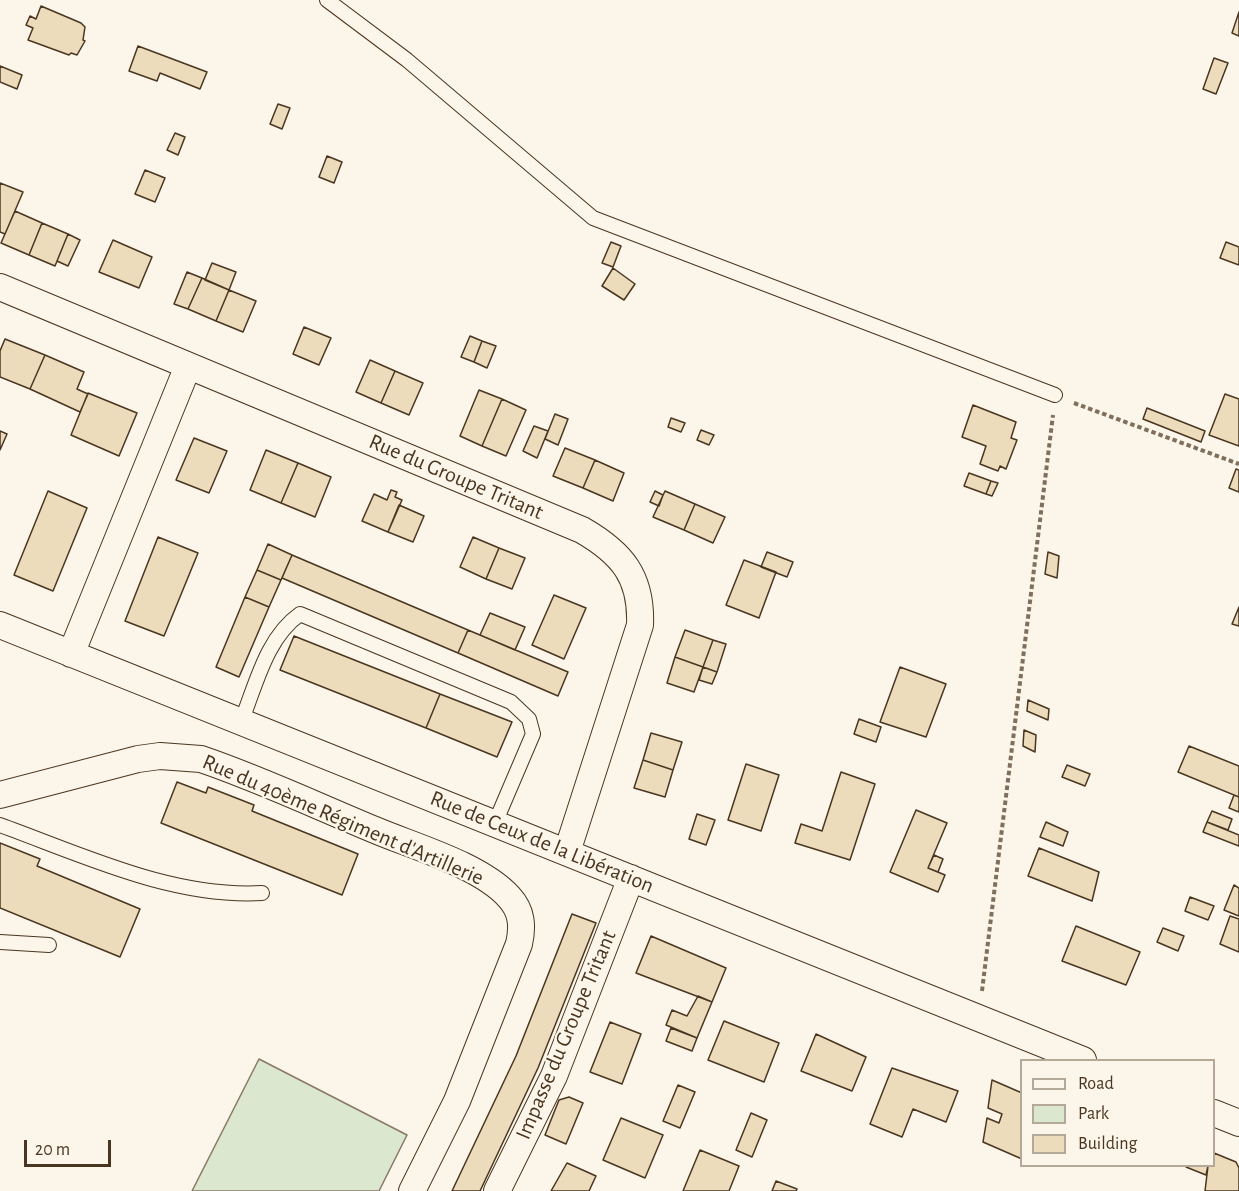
<!DOCTYPE html>
<meta charset="utf-8">
<style>
body{margin:0}
#map{position:relative;width:1239px;height:1191px;overflow:hidden;background:#fbf6e9;font-family:"Alegreya Sans",sans-serif}
canvas{display:block}
.legend{position:absolute;left:1020px;top:1059px;width:195px;height:108px;box-sizing:border-box;background:#fbf6e9;border:2px solid #b4a999;margin:0;padding:8px 10px;list-style:none;font-size:18px;color:#4a3520}
.legend li{display:flex;align-items:center;gap:12px;height:30px}
.legend b{width:30px;border:2px solid #b4a999}
.scale{position:absolute;left:24px;top:1140px;width:87px;height:27px;box-sizing:border-box;border:3px solid #4a3520;border-top:0;padding-left:8px;font-size:18px;line-height:21px;white-space:nowrap;color:#4a3520;-webkit-text-stroke:4px #fbf6e9;paint-order:stroke}
</style>
<div id="map">
<canvas width="1239" height="1191"></canvas>
<ul class="legend">
<li><b style="height:8px;background:#fbf6e9"></b>Road</li>
<li><b style="height:16px;background:#dce7d0"></b>Park</li>
<li><b style="height:16px;background:#ecdcbc"></b>Building</li>
</ul>
<div class="scale">20 m</div>
</div>
<script>
const context = document.querySelector('canvas').getContext('2d');
context.lineJoin = 'round';
function fillPath(path, color) { context.fillStyle = color; context.fill(path, 'evenodd'); }
function strokePath(path, color, width, dash) { context.strokeStyle = color; context.lineWidth = width; context.lineCap = dash ? 'butt' : 'round'; context.setLineDash(dash || []); context.stroke(path); }
function drawText(font, color, halo, rows, align = 'center') {
  context.font = font + ' "Alegreya Sans",sans-serif'; context.lineWidth = 4.5; context.setLineDash([]); context.textBaseline = 'middle'; context.strokeStyle = halo; context.fillStyle = color; for (const [text, x, y, turn = 0] of rows) {
    context.save(); context.translate(x, y); context.rotate((+turn || 0) * Math.PI / 180); context.textAlign = isNaN(turn) ? turn : align; if (halo) context.strokeText(text, 0, 0); context.fillText(text, 0, 0); context.restore();
  }
}
const green = new Path2D(`
 M 259,1059 L 407,1135 L 379,1191 L 192,1191 Z`);
fillPath(green, '#dce7d0');
strokePath(green, '#887966', 1.5);
const building = new Path2D(`
 M 41,6 L 81,23 L 85,27 L 83,40 L 85,41 L 77,55 L 71,53 L 69,55 L 28,40 L 33,28 L 26,25 L 30,16 L 36,19 Z
 M 1239,12 L 1239,36 L 1232,33 Z
 M 138,46 L 207,72 L 200,89 L 160,73 L 157,81 L 129,71 Z
 M 1214,58 L 1228,63 L 1216,94 L 1203,89 Z
 M 0,66 L 22,75 L 17,89 L 0,82 Z
 M 278,104 L 290,108 L 282,129 L 270,124 Z
 M 175,133 L 185,137 L 178,155 L 167,150 Z
 M 327,156 L 342,162 L 334,183 L 319,177 Z
 M 145,170 L 165,178 L 155,202 L 135,194 Z
 M 0,183 L 23,192 L 5,234 L 0,232 Z
 M 15,211 L 42,223 L 29,255 L 1,243 Z
 M 42,223 L 68,234 L 55,266 L 29,255 Z
 M 68,234 L 80,240 L 68,266 L 57,261 Z
 M 113,240 L 152,257 L 139,288 L 99,272 Z
 M 611,242 L 621,246 L 613,267 L 602,263 Z
 M 1226,242 L 1239,247 L 1239,265 L 1220,258 Z
 M 212,263 L 236,272 L 229,290 L 205,280 Z
 M 613,268 L 635,284 L 624,300 L 602,286 Z
 M 187,272 L 202,278 L 188,309 L 174,304 Z
 M 202,278 L 229,290 L 216,321 L 188,309 Z
 M 229,290 L 256,301 L 243,332 L 216,321 Z
 M 304,327 L 331,338 L 319,365 L 293,354 Z
 M 470,336 L 482,341 L 474,362 L 461,357 Z
 M 5,339 L 45,355 L 30,389 L 0,377 L 0,351 Z
 M 482,341 L 496,346 L 487,368 L 474,362 Z
 M 45,355 L 84,372 L 77,389 L 88,394 L 80,412 L 30,389 Z
 M 370,360 L 395,371 L 381,403 L 356,392 Z
 M 395,371 L 423,383 L 409,415 L 381,403 Z
 M 479,390 L 502,399 L 482,446 L 460,436 Z
 M 88,393 L 137,413 L 119,456 L 71,435 Z
 M 1225,394 L 1239,399 L 1239,446 L 1209,435 Z
 M 502,399 L 526,410 L 506,456 L 482,446 Z
 M 973,405 L 1016,422 L 1011,438 L 1017,440 L 1006,469 L 1000,466 L 998,471 L 980,464 L 986,446 L 962,437 Z
 M 1147,408 L 1205,431 L 1201,442 L 1143,419 Z
 M 555,414 L 568,419 L 558,445 L 545,439 Z
 M 671,418 L 685,423 L 681,432 L 668,427 Z
 M 534,426 L 548,431 L 537,458 L 523,451 Z
 M 701,430 L 714,435 L 709,445 L 697,440 Z
 M 0,431 L 7,434 L 0,450 Z
 M 194,438 L 227,451 L 209,493 L 176,480 Z
 M 565,448 L 595,460 L 583,488 L 553,476 Z
 M 266,450 L 298,463 L 281,503 L 250,490 Z
 M 595,460 L 624,473 L 613,501 L 583,488 Z
 M 298,463 L 331,477 L 315,517 L 281,503 Z
 M 1236,469 L 1239,470 L 1239,492 L 1229,488 Z
 M 969,473 L 991,481 L 986,494 L 964,486 Z
 M 991,481 L 998,483 L 992,496 L 986,494 Z
 M 391,490 L 397,492 L 395,497 L 402,500 L 388,532 L 362,521 L 374,494 L 387,500 Z
 M 48,491 L 87,508 L 53,591 L 14,575 Z
 M 655,491 L 663,495 L 659,506 L 650,502 Z
 M 665,491 L 695,504 L 684,530 L 653,517 Z
 M 695,504 L 725,517 L 713,543 L 684,530 Z
 M 399,505 L 424,516 L 413,542 L 388,532 Z
 M 158,537 L 198,553 L 164,636 L 125,621 Z
 M 473,537 L 499,548 L 486,579 L 460,567 Z
 M 268,544 L 292,555 L 281,580 L 257,570 Z
 M 499,548 L 525,558 L 512,589 L 486,579 Z
 M 767,552 L 793,562 L 787,577 L 761,567 Z
 M 1048,552 L 1059,556 L 1057,578 L 1045,574 Z
 M 292,555 L 468,630 L 458,653 L 282,578 Z
 M 744,560 L 776,572 L 759,618 L 726,605 Z
 M 257,570 L 281,580 L 269,607 L 245,597 Z
 M 554,595 L 586,608 L 564,659 L 532,645 Z
 M 245,597 L 269,607 L 239,677 L 216,667 Z
 M 1239,607 L 1239,626 L 1232,624 Z
 M 490,613 L 525,627 L 515,650 L 480,635 Z
 M 468,630 L 568,672 L 558,696 L 458,653 Z
 M 685,630 L 713,640 L 703,667 L 675,657 Z
 M 294,636 L 440,694 L 426,728 L 280,670 Z
 M 713,640 L 726,644 L 717,672 L 703,667 Z
 M 675,657 L 703,667 L 694,692 L 667,683 Z
 M 703,667 L 717,672 L 712,684 L 699,680 Z
 M 900,667 L 946,684 L 926,737 L 880,722 Z
 M 440,694 L 512,722 L 497,757 L 426,728 Z
 M 1028,700 L 1049,709 L 1048,720 L 1027,711 Z
 M 859,719 L 881,727 L 876,742 L 854,734 Z
 M 1024,730 L 1036,735 L 1035,752 L 1023,746 Z
 M 651,733 L 682,742 L 673,770 L 643,760 Z
 M 1189,746 L 1239,766 L 1239,797 L 1178,772 Z
 M 643,760 L 673,770 L 665,797 L 634,788 Z
 M 746,764 L 779,775 L 761,831 L 728,820 Z
 M 1067,765 L 1090,774 L 1085,786 L 1062,777 Z
 M 841,772 L 875,784 L 850,860 L 795,843 L 801,824 L 822,831 Z
 M 177,782 L 206,793 L 208,787 L 254,805 L 252,811 L 358,854 L 342,895 L 161,823 Z
 M 1234,795 L 1239,797 L 1239,812 L 1229,808 Z
 M 916,810 L 947,823 L 928,868 L 945,875 L 938,892 L 890,872 Z
 M 1212,811 L 1232,819 L 1228,830 L 1207,822 Z
 M 697,814 L 715,820 L 706,845 L 689,839 Z
 M 1046,822 L 1068,832 L 1063,846 L 1040,837 Z
 M 1207,822 L 1239,835 L 1239,846 L 1203,832 Z
 M 0,843 L 40,859 L 37,866 L 140,909 L 120,957 L 0,908 Z
 M 1039,848 L 1099,872 L 1092,901 L 1028,876 Z
 M 934,855 L 943,859 L 938,872 L 928,868 Z
 M 1234,885 L 1239,888 L 1239,916 L 1224,910 Z
 M 1190,897 L 1214,906 L 1208,920 L 1185,911 Z
 M 572,914 L 596,923 L 538,1068 L 480,1191 L 452,1191 L 516,1056 Z
 M 1230,916 L 1239,919 L 1239,952 L 1220,944 Z
 M 1076,926 L 1140,952 L 1126,985 L 1062,961 Z
 M 1163,928 L 1184,936 L 1178,951 L 1157,942 Z
 M 651,936 L 726,968 L 712,1002 L 636,973 Z
 M 698,996 L 712,1002 L 697,1038 L 666,1025 L 672,1010 L 687,1016 Z
 M 724,1021 L 779,1043 L 764,1082 L 708,1060 Z
 M 610,1022 L 641,1034 L 622,1084 L 590,1072 Z
 M 671,1028 L 697,1038 L 692,1051 L 666,1041 Z
 M 816,1034 L 866,1057 L 852,1091 L 801,1071 Z
 M 892,1068 L 958,1091 L 946,1122 L 913,1109 L 902,1137 L 870,1124 Z
 M 992,1080 L 1022,1093 L 1022,1159 L 983,1142 L 987,1118 L 999,1123 L 1002,1114 L 988,1108 Z
 M 678,1085 L 695,1092 L 680,1128 L 663,1121 Z
 M 569,1097 L 583,1103 L 566,1144 L 545,1135 L 559,1100 Z
 M 751,1113 L 767,1120 L 752,1157 L 736,1150 Z
 M 621,1118 L 663,1135 L 645,1178 L 603,1160 Z
 M 700,1150 L 739,1166 L 729,1191 L 683,1191 Z
 M 1214,1153 L 1236,1162 L 1239,1168 L 1239,1191 L 1205,1191 L 1208,1166 L 1214,1166 Z
 M 567,1163 L 596,1176 L 589,1191 L 551,1191 Z
 M 1187,1166 L 1208,1166 L 1206,1175 L 1186,1167 Z
 M 776,1181 L 797,1189 L 796,1191 L 772,1191 Z`);
fillPath(building, '#ecdcbc');
strokePath(building, '#4a3520', 1.5);
const service = new Path2D(`
 M 327,0 L 407,60 L 593,218 L 1055,395
 M 241,722 C 256,685 266,638 300,614 L 511,702 L 529,719 L 533,734 L 495,823
 M 0,825 C 83,855 172,898 262,893
 M 0,942 L 49,945`);
const minor = new Path2D(`
 M 0,287 L 582,530 C 622,553 642,577 640,625 L 567,852
 M 0,625 L 1083,1060
 M 71,654 L 188,366
 M 0,795 L 138,759 L 160,756 L 201,759 C 260,779 317,806 375,830 C 415,847 480,865 509,897 C 522,911 523,926 519,944 L 457,1101 L 412,1191
 M 1214,1113 L 1239,1123
 M 497,1191 L 554,1076 L 631,878`);
strokePath(service, '#4a3520', 16);
strokePath(minor, '#4a3520', 28);
strokePath(new Path2D(`
 M 1074,403 L 1239,464
 M 982,991 L 1053,415`), '#7f6f5c', 4, [4.5, 3]);
strokePath(service, '#fbf6e9', 14);
strokePath(minor, '#fbf6e9', 26);
drawText('22px', '#4a3520', '#fbf6e9', [
 ["Rue du Groupe Tritant",456,477,23],
 ["Rue du 40ème Régiment d'Artillerie",343,820,23],
 ["Rue de Ceux de la Libération",542,842,22],
 ["Impasse du Groupe Tritant",566,1035,-67]
]);
</script>
